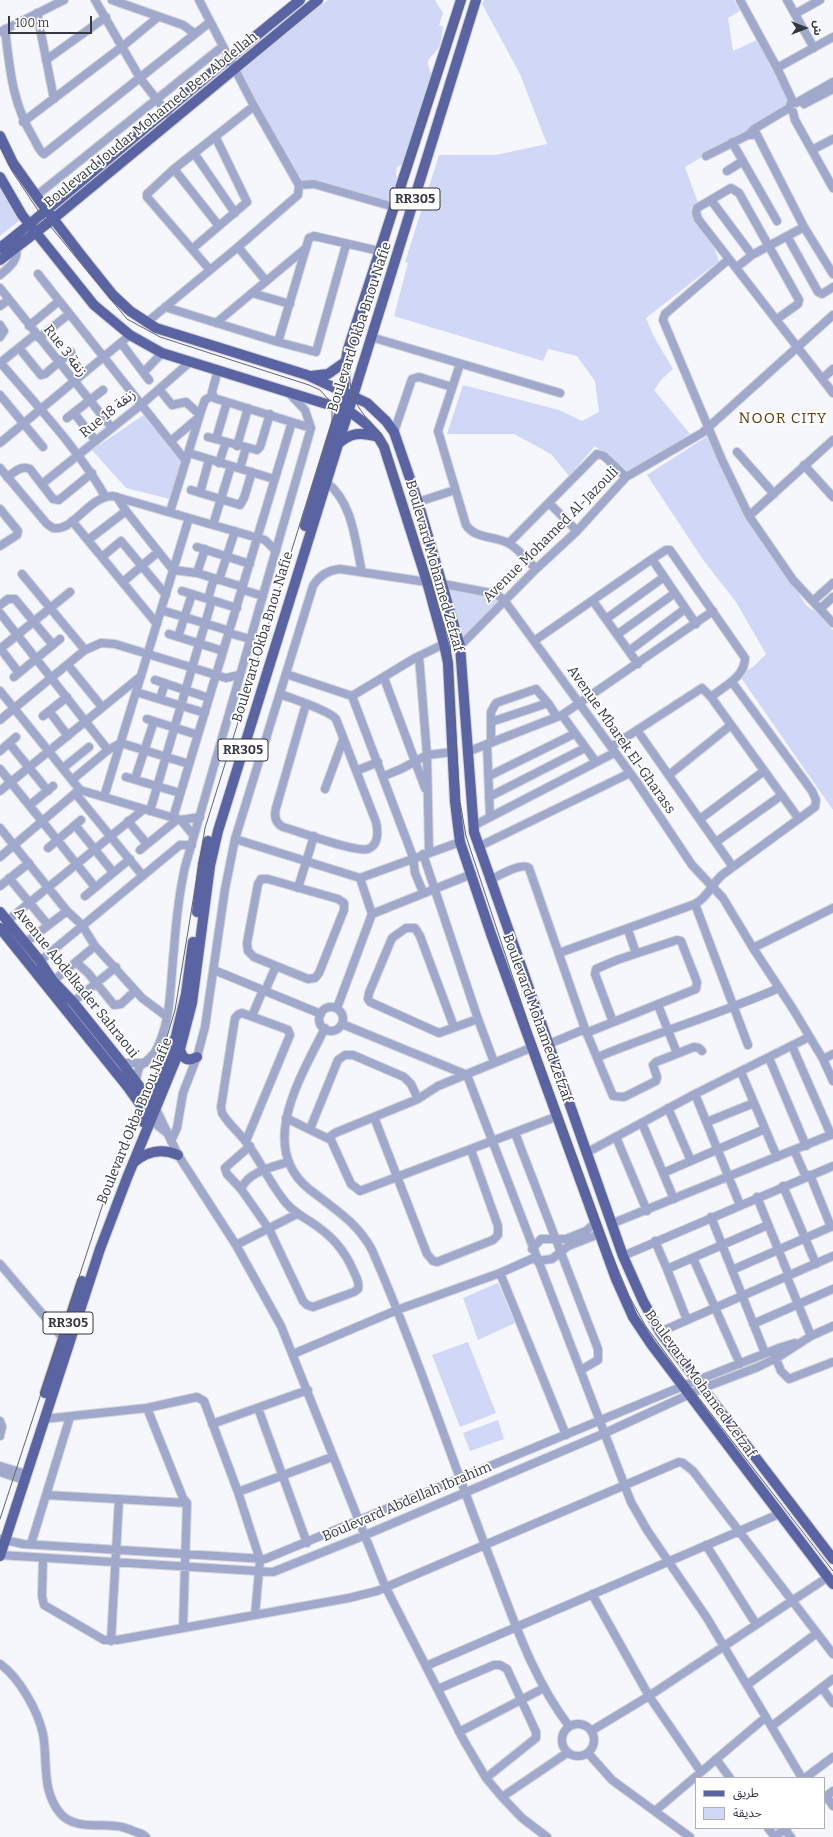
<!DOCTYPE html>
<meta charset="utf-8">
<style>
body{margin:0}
#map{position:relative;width:833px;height:1837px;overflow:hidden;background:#f6f7fc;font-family:Bitter,"Noto Sans Arabic",serif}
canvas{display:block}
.legend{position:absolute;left:695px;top:1777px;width:130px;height:52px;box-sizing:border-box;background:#fff;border:1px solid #aeafb3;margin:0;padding:5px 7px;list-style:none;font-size:12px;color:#353741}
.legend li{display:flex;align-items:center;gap:8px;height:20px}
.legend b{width:20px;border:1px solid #aeafb3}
.north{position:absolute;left:785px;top:8px;width:40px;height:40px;-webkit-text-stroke:3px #fff;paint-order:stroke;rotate:90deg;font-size:11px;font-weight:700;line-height:16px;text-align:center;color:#353741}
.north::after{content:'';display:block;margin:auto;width:14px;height:18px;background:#353741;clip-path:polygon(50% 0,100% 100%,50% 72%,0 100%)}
.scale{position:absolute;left:8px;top:16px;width:84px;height:18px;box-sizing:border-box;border:2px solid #353741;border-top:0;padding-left:5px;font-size:12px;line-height:14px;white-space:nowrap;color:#353741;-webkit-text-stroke:3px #fff;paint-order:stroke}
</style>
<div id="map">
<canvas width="833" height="1837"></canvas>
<ul class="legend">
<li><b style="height:5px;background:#5a64a3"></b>طريق</li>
<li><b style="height:11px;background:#d0d7f7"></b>حديقة</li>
</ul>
<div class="north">ش</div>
<div class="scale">100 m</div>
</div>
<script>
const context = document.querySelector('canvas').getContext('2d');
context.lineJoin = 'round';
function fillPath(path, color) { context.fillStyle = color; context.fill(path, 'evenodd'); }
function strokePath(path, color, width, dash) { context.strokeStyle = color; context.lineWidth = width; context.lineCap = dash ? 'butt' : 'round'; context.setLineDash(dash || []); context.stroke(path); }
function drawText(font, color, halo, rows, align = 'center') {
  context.font = font + ' Bitter,"Noto Sans Arabic",serif'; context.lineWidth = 3.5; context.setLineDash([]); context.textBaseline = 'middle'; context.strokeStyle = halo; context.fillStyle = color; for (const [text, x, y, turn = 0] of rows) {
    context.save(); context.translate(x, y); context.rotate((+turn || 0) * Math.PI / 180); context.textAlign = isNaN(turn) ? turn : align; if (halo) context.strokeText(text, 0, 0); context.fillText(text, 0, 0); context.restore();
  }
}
fillPath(new Path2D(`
 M 328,0 L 435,0 L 443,13 L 439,25 L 443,27 C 442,33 441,42 439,47 C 431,61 423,55 432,75 L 402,164 L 397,167 L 396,175 L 397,179 L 390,201 L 300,181 L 239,69 Z
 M 484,0 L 734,0 L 740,11 L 728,18 L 733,51 L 757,40 L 792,100 L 749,129 L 685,167 L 719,261 L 646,318 L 653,335 L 673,369 L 662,379 L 654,390 L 690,434 L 630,473 L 595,446 L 569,476 L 551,454 L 514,434 L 447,434 L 463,385 L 559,410 L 582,421 L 599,412 L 595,381 L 577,356 L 548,349 L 543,361 L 394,316 L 408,263 L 405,262 L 439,155 L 496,155 L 547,144 L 520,74 L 482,4 Z
 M 0,185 L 20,220 L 0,236 Z
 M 145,414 L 183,462 L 170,499 L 126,488 L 92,450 Z
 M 709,435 L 747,514 L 806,605 L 817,613 L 833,630 L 833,810 L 739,675 L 753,667 L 766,654 L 736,602 L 704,561 L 647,475 Z
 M 446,588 L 503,598 L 459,643 Z
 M 498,1283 L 515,1323 L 478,1340 L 463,1298 Z
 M 468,1342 L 496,1413 L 460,1427 L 432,1355 Z
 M 498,1420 L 504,1439 L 470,1451 L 463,1433 Z`), '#d0d7f7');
const minor = new Path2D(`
 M 95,0 L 140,78 L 172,119
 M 112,0 L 183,25 L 194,33
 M 740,0 L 777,68 L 793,102
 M 787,0 L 814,48
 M 37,13 L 54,99
 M 795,14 L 820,0
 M 5,29 C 10,70 12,103 34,139 C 37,144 39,151 44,154 L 210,22
 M 0,32 L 64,0
 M 46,60 L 106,17
 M 777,68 L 833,37
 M 804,104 L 833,89
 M 793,112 L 795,120 L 833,188
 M 23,122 L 123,46 L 158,17
 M 754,129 L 804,227 L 833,274
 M 748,135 L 754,129 L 789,108 L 791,102 L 796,103 L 833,82
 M 732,142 L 777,221
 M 812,150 L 833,139
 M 194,153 L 235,213
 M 706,156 L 748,135 L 752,135
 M 174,169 L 219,226
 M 727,171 L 743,161
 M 299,185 L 314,184 L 394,207
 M 36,196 L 223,46
 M 711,200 L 752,255
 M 787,236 L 818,292 L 822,294 L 833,287
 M 238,247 L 266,281
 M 192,249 L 247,202 L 215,136
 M 729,259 L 665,314 L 663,320 L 722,460 L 749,516 L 793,580 L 833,623
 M 737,267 L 752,255 L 804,227
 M 210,270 L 147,197 L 147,194 L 174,169 L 254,106
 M 38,274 L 186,461
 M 0,275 C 9,267 19,261 16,247
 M 0,288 L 112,428
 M 252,293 L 290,304
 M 0,306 L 8,300
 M 165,307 L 278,342 L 316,352 L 346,245
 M 777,319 L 798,304 L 799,300 L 739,193 L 731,188 L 697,208 L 696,213 L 698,219 L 833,393
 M 146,323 L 238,247 L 298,195 L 299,185 L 254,106 L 199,0
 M 216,323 L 306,248
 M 0,325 L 4,331 L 0,337
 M 29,326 L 59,301
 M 371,337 L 560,393
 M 39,338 L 69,314
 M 278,342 L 309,238 L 314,236 L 379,251
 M 121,343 L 149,380
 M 19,348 L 41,375 L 45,374 L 71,352
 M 0,362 C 36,405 77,447 105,496
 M 0,363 L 36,334
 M 460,364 L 438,431 L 466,525 C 475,539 495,536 508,543 C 518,548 528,561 536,569
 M 218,370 L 212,392 L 214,398 L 311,428
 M 144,372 L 162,353
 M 822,379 L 833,369
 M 159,389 L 172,405 L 186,402 L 199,414
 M 0,395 L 43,447
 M 74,413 L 96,441
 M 67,418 L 103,390
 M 394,432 L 412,379 L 419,377 L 452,387
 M 208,437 L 257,450 L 260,447 L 270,414
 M 216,439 L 227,402
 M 171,441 L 198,418
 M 0,443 L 130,335
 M 237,446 L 248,408
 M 737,452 L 774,494
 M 189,453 L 274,479
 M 219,463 L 226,442
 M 804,465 L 833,497
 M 0,468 L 47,524 L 53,528 C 74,532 88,496 113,496 L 265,540 L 276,551
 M 240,468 L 246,448
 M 7,477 C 15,472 21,465 30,469 L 53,499 L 59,500 L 92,473
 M 326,482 C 353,502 355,541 362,572
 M 42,484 L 142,404 L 190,362
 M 191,490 L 240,505 L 244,498 L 252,472
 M 200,493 L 209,460
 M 418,502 L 455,490
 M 549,503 L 577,531
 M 0,509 L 18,531 L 17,535 L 0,546
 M 126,511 L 173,570 L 197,573 L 243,587
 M 170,512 L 202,408 L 205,400 L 212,396
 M 749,516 L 833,440
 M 72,521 L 157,624
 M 213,525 L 231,466
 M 88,540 L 126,511 L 117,497
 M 509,543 L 597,454 L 604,456 L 626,477
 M 197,547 L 250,564
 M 102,557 L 121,541 L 166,595
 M 652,559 L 696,624
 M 197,573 L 205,549
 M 22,574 L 85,650
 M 219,580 L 235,531
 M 123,582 L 158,552
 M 443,584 L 496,594 L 504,600 L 636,781 L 692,865 L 723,898 L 753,948 L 793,1009 L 823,1059 L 833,1081
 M 243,590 L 263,596
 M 182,591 L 237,608
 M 208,599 L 214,578
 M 593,601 L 638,664
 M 813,601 L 833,583
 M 0,605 L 8,599 L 15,599 L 53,645
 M 820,609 L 833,597
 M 161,610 L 230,631
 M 0,613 L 108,750
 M 606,619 L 664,577
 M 229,633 L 250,639
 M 169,634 L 223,651
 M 618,634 L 675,593
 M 178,637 L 192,594
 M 534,641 L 652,559 L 666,550 L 670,550 L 745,658 C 745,677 724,686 711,697
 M 460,646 L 536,569 L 577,531 L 626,477 L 702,433 L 833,315
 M 0,648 L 19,673
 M 0,649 L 70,592
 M 629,651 L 685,609
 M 419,656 L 427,755 L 429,852
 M 68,665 L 102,707
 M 286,674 L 352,696 L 415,658 L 444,644
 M 14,677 L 60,639
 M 384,678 L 425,788
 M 155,680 L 209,698
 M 0,691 L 80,790 L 181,820 L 200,817
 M 136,692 L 205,713
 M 280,694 C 293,699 328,710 336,719 L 376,822 C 378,831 379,845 368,849 C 356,853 298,831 283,827 C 275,823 274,816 276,808 L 306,704
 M 352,696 L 413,857 L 415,873 L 423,892
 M 160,699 L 165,683
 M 49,711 L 68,736
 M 562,715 L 596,762
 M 43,716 L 67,697
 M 147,719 L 198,735
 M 0,720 L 85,650 L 101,643 L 115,644 L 226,678 L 239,675
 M 491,722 L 548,703
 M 637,730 L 733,867
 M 9,743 L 48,791
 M 491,743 L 491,712 L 496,703 L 536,689 L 548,703 L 557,717
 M 487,744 L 490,817
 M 611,747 L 702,688 L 711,697 L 799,819
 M 0,751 L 16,737
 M 467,752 L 562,715 L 713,611
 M 63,768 L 89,747
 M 0,769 L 95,887
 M 356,771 L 378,762
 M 669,775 L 731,725
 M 384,776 L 401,769 L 427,755 L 453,752
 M 489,776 L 574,734
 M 126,777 L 180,793
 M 135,779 L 154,721
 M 72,780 L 108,750 L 121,743 L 189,764
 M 325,789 L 343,740
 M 0,791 L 141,676
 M 75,793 L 143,876
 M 104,797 L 189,518
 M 489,797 L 585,748
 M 30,805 L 53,786
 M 150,811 L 212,600
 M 173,818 L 292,422
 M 700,819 L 764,771
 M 181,820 L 194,836
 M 128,821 L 147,844
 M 75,825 L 113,872
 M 473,826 L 614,753
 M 0,828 L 67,911 L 82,925 L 95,946 L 142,998 L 166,1016
 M 235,839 L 360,878 L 460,842
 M 716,842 L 782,795
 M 478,847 L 630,773
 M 48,848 L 81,820
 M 140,850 L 178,819
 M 423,854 L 478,1019 L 494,1062
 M 0,857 L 79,790
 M 9,878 L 48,925
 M 360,878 L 372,914
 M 261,879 L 268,879 L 338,899 L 344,903 L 344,910 L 319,973 L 315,978 L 308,979 L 254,957 L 248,951 L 247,943 L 258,884 Z
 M 490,880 C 498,876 522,862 529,868 L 585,1029 L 613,1096 L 624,1097 L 656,1081 L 657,1077 L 653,1065 L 656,1062 L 694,1047 L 699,1048 L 702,1051
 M 0,886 L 29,863
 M 298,888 L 314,836
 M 85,896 L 130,859
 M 695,904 L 748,1045
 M 7,921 L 144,809
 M 628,930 L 636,953
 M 25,943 L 67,911
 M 753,948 L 833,908
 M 559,953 L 695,904 C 708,897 711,885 722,875 L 815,807 L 816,800 L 812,791 L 732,682
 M 40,961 L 180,845 L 192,845
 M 76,962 L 88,973 L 114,1005 L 121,1004 L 135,991
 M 214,970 L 321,1014
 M 53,981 L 95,946
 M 265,991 L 276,966
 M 73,1002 L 116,967
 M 658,1005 L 677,1053
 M319 1019a12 12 0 1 1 24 0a12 12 0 1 1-24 0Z
 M 337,1008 L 372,914 L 472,874
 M 252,1016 L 263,990
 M 342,1024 L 467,1075 L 631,1502 L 647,1530 L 707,1618 L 802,1778
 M 454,1027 L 420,936 L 415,928 L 406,928 L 392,938 L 369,993 L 368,999 L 370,1002 L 439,1033 L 478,1019
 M 325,1028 C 302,1075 256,1146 309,1189 C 333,1208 357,1222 372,1250 C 417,1353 452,1461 493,1566 C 514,1621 533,1679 569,1726
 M 586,1033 L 696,989 L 697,982 L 681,941 L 677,940 L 617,960 L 596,969 L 595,974 L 613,1022
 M 549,1044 L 585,1029
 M 792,1046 L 831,1135
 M 598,1057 C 658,1032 720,1014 779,988
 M 769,1058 L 806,1146
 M 823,1059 L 833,1054
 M 122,1063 L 145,1063
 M 741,1072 L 777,1157
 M 136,1080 L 139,1067 C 145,1062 151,1058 155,1052 C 172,1022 170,983 174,949 C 176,922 179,894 185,867 L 311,428 L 305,410 L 288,392
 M 695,1094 L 740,1205
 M 668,1108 L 691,1161
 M 156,1109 L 178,1155 L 236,1245 L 281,1326 L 385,1586 L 463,1739 L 486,1778 L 502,1797 L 522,1818 L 547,1837
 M 374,1117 L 427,1254 L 433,1261 L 437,1262 L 493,1240 L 498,1235 L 498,1226 L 471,1150
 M 286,1118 L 331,1140 L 351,1184 L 360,1191 L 558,1116
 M 151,1120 L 167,1133
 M 707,1122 L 754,1103
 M 642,1123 L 674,1199
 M 310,1129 L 338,1060 L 345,1055 L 353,1055 L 404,1077 L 411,1084 L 418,1099
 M 515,1133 L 598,1349 L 598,1360 L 581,1370
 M 616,1137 L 647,1211
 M 328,1138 L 335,1133 L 418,1099 L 438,1086 L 533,1047
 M 171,1141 L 177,1128 L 183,1093 L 197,1057 L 205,1027 L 225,889 L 235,839 L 313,586 C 319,576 328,570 340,569 L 427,582
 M 246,1141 L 290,1035 L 288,1030 L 283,1028 L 242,1013 L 239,1014 L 235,1018 L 221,1107 L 222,1113 C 229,1125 241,1134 249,1146 C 262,1164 272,1187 287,1204 C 294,1212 303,1217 311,1222 C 332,1236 344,1249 354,1272 C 356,1277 360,1283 358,1289 L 354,1292 L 313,1307 L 307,1305 L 303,1301 L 269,1229 L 241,1189 C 248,1172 272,1167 288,1162
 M 794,1150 L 806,1177
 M 586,1153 L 695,1094 L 809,1037
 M 663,1173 L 765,1129
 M 810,1175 L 831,1227
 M 783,1186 L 816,1264
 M 241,1189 L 227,1174 L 225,1168 L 250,1146
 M 757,1197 L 789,1276
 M 711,1217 L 765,1353
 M 611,1224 L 833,1134
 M 655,1241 L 667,1269 L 768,1225
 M 236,1245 L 297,1214
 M 532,1249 L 541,1239 L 566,1239 L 586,1231 L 595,1223
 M 623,1256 L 833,1166
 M 693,1258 L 740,1364
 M 537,1261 L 552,1259 L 568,1246 L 599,1234
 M 0,1264 L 67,1343
 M 667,1269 L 687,1320
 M 732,1270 L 833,1226
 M 500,1273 L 566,1435
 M 787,1277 L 811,1336
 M 753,1324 L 833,1289
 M 660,1332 L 833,1256
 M 293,1354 L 397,1310 L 500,1273 L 536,1257
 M 774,1354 L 781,1371 L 789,1379 L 833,1362
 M 147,1408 L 183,1498 L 187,1503 L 183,1628
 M 258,1408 L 307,1543
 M 44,1419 L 147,1408 L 197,1397 L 204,1401 L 238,1492 L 260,1560 L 255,1615
 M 0,1421 L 2,1427 L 0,1436
 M 212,1424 L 308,1390
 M 0,1466 L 26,1474
 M 0,1472 L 24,1480
 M 238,1492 L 332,1457
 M 46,1495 L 187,1503
 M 0,1539 L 23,1544 L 265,1559 L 688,1384 L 779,1348 L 795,1343
 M 31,1544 L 70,1417
 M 706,1545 L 756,1624
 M 0,1555 L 273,1572 L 363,1536 L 605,1433 L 703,1388 L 758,1367 L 780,1356 L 811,1336 L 833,1326
 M 43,1558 L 42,1596 L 44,1605 L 104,1640 L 117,1640 L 349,1598 L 377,1591 L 679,1462 L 683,1463 L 693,1471 L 833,1654
 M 592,1594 L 649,1696 L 701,1772
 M 111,1641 L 119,1499
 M 0,1664 C 19,1677 38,1711 43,1734 C 48,1761 41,1790 60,1813 C 73,1829 97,1824 115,1826 C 122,1826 129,1829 136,1832 C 140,1833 143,1834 146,1837
 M 426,1666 L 779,1514
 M 747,1685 L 817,1633
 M 822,1688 L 833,1703
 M 438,1689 L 494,1665 L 500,1665 L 507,1669 L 536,1732 L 536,1738 L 486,1778
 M562 1740a16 16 0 1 1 32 0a16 16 0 1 1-32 0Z
 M 772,1726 L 833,1679
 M 591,1731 L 649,1696 L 828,1577
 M 459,1732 L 544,1688
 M 588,1753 L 612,1780 L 690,1837
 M 716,1759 L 730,1778
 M 805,1778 L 833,1757
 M 826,1796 L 833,1806
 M 502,1797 L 567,1753
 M 824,1798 L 833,1791
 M 655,1811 L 766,1717
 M 768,1828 L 775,1837
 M 785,1830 L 791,1837
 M 774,1837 L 787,1828`);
const major = new Path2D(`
 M 0,136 L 13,163 L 42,204 L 81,255 L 113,295 L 130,311 L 156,328 L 307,375 L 367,403 L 386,421 L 394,432 L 418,502 L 460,646 L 474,832 L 623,1256 L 643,1301 L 660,1332 L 833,1559
 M 0,177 L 22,215 L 94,305 L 130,335 L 162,353 L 349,411 L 366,424 L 378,437 L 384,447 L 427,582 L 444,644 L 448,663 L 455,802 L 460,842 L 491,934 L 616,1279 L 633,1317 L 651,1344 L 833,1584
 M 0,248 C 101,167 199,81 300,0
 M 0,260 L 53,219 L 318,0
 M 311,376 L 328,374 L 345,362
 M 337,445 C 350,432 361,432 378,437
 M 305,526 L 341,408 C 346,389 343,369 348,349 L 461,0
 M 0,912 L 40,961 L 53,981 L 73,1002 L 122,1063 L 154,1106
 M 197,912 L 203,864 L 208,841
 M 0,928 L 127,1086 L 150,1118
 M 180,1049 C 182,1059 188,1062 197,1057
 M 143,1122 L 176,1036 L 186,994 L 193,942
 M 133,1163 C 146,1151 162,1148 178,1155
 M 45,1393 L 82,1281
 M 0,1556 L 100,1249 L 127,1178 L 180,1049 L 192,1003 L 210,866 L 218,831 L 476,0`);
strokePath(minor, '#d3d4da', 10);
strokePath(major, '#d3d4da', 12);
strokePath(minor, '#a0a8cc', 8);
strokePath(major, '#5a64a3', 10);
strokePath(new Path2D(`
 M 465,0 L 402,192 L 351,357 C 345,397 359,410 384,438 L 450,643 L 460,802 L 466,836 L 532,1035 L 610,1250 L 629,1296 L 645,1325 L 688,1384 L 833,1571
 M 0,147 L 12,171 L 41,215 L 127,319 L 160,337 L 309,385 L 320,390 L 329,400 L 332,410 L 332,421 L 205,828 L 175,1010 L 155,1077 L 110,1182 L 0,1519`), '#62646d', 1);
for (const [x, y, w] of [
 [415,199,50],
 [243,750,50],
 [68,1323,50]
]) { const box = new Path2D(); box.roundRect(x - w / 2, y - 11, w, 22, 3); context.fillStyle = '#fff'; context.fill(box); strokePath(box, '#353741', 1); }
drawText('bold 13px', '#353741', null, [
 ["RR305",415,199],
 ["RR305",243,750],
 ["RR305",68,1323]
]);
drawText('14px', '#353741', '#fff', [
 ["Boulevard Joudar Mohamed Ben Abdellah",151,120,-39],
 ["Boulevard Okba Bnou Nafie",360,327,-72],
 ["Rue 3 زنقة",65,351,52],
 ["Rue 18 زنقة",108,414,-39],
 ["Avenue Mohamed Al-Jazouli",551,535,-45],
 ["Boulevard Mohamed Zefzaf",434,566,74],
 ["Boulevard Okba Bnou Nafie",263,637,-73],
 ["Avenue Mbarek El-Gharass",621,740,55],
 ["Avenue Abdelkader Sahraoui",76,983,51],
 ["Boulevard Mohamed Zefzaf",537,1018,70],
 ["Boulevard Okba Bnou Nafie",135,1121,-68],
 ["Boulevard Mohamed Zefzaf",700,1384,54],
 ["Boulevard Abdellah Ibrahim",407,1502,-23]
]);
context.letterSpacing = '1px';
drawText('15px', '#613a0a', '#fff', [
 ["NOOR CITY",783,419]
]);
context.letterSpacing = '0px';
</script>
